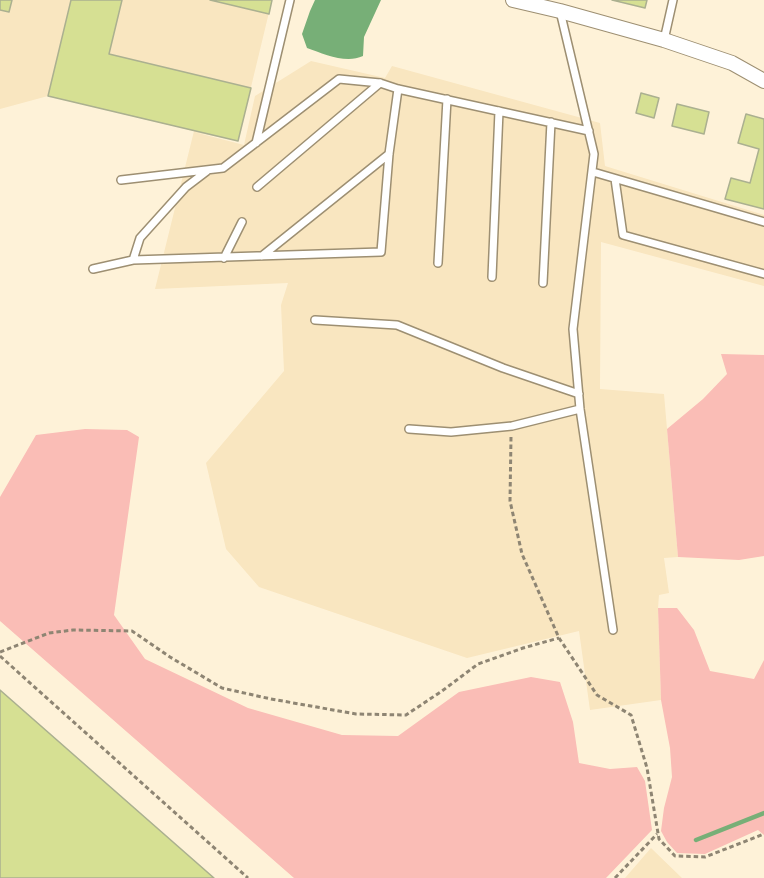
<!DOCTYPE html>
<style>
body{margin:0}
canvas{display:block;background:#fef2d8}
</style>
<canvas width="764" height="878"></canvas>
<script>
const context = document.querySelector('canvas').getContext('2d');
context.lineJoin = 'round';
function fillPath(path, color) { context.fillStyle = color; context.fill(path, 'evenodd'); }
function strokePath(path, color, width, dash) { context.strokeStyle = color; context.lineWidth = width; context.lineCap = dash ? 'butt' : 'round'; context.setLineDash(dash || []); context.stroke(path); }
fillPath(new Path2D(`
 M 0,0 L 272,0 L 238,141 L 194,132 L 244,145 L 255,96 L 311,61 L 385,78 L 392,66 L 600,123 L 605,166 L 764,215 L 764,286 L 601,242 L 600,389 L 664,394 L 678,557 L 664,558 L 669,593 L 659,595 L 658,608 L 661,700 L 590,710 L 579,631 L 467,658 L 259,587 L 226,549 L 206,463 L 284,371 L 281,305 L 288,283 L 155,289 L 194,131 L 48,96 L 0,109 Z
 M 651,848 L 682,878 L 625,878 Z`), '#f9e6c0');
fillPath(new Path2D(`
 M 721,354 L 764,355 L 764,556 L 739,560 L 678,557 L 667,429 L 703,399 L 727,374 Z
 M 85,429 L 127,430 L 139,437 L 114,615 L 145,659 L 248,708 L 342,735 L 398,736 L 459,692 L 531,677 L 560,682 L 573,722 L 579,763 L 610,769 L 637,767 L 645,781 L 652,830 L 606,878 L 294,878 L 0,621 L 0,497 L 36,435 Z
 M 658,608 L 677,608 L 694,630 L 710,671 L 754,679 L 764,660 L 764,835 L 758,830 L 705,854 L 677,853 L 667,842 L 661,831 L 664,808 L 672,777 L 670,748 L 661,700 Z`), '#fabdb6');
fillPath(new Path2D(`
 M 315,0 L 381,0 L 364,37 L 363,56 C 346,64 324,54 307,48 L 302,34 L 310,11 Z`), '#77af77');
strokePath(new Path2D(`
 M 696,840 L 764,813`), '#77af77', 4.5);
const building = new Path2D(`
 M 0,0 L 12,0 L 9,12 L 0,10 Z
 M 71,0 L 122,0 L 109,54 L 251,88 L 238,141 L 48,96 Z
 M 210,0 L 272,0 L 269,14 Z
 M 612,0 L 647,0 L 645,8 Z
 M 641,93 L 659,98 L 654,118 L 636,113 Z
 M 677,104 L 709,112 L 704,134 L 672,126 Z
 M 746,114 L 764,119 L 764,209 L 725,199 L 731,178 L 750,183 L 759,149 L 738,143 Z
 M 0,690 L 214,878 L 0,878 Z`);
fillPath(building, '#d6e093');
strokePath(building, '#abb090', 1.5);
const service = new Path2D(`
 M 560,11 L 594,154 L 573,329 L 580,409 L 613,630
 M 664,40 L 673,0
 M 256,143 L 290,0
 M 593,172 L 764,222
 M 615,179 L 623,235 L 764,274
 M 121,180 L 223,168 L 339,79 L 380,83 L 398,89 L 589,131
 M 257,187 L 380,83
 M 262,256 L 389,154
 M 224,258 L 242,222
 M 133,260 L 140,238 L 186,187 L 207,171
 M 438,263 L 447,99
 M 93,269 L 133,260 L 381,252 L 389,154 L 398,89
 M 492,277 L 499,111
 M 543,283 L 551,122
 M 315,320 L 397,325 L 503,368 L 579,394
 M 409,429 L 451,432 L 512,426 L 580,409`);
const minor = new Path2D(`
 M 513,0 L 560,11 L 664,40 L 732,63 L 764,81`);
strokePath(service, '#9d8f72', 10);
strokePath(minor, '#9d8f72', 16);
strokePath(new Path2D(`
 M 511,437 L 510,501 L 522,554 L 559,638 L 597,695 L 631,715 L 647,768 L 659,839 L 675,856 L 705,857 L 764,834
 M 0,652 L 49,633 L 73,630 L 132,631 L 170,657 L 222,688 L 271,699 L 356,714 L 406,715 L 442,691 L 478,664 L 523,648 L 559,638
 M 0,656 L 248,878
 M 615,878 L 657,834`), '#8e8573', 3, [4.5, 3]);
strokePath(service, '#fff', 7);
strokePath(minor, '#fff', 14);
</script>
